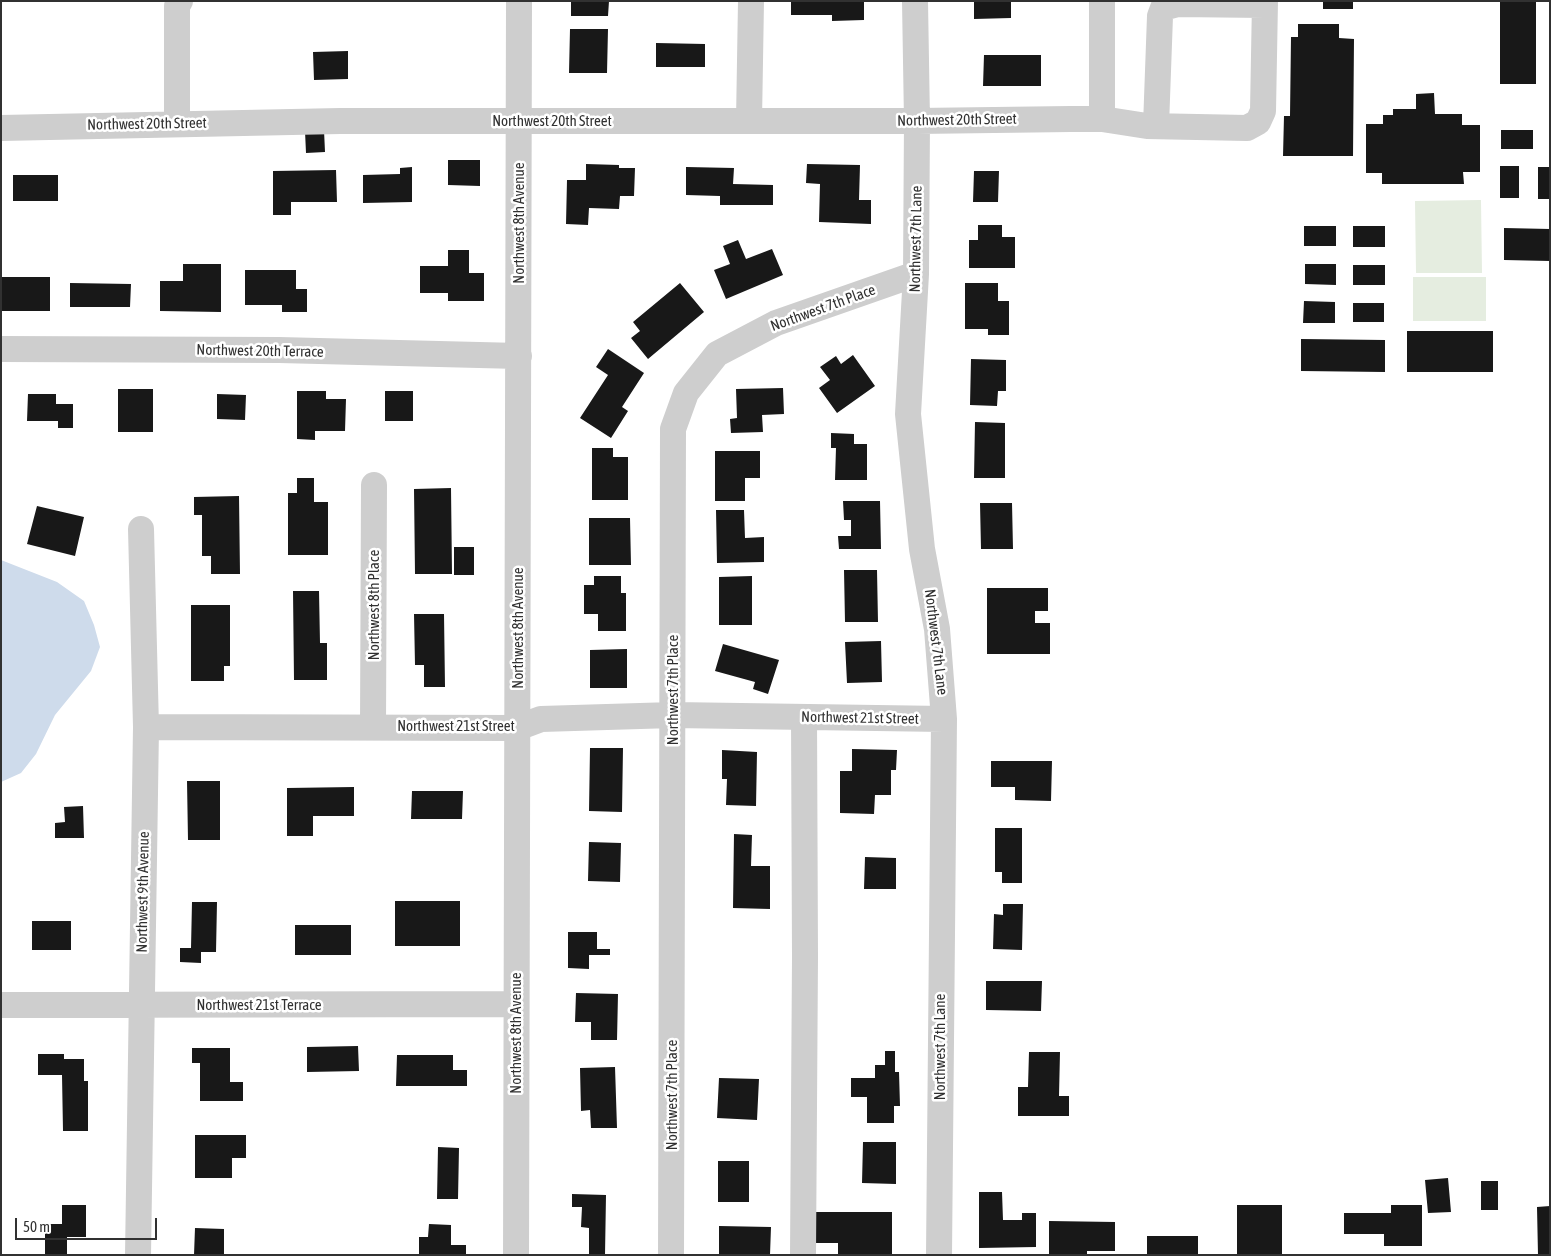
<!DOCTYPE html>
<style>
body{margin:0}
#map{position:relative;width:1551px;height:1256px;overflow:hidden;background:#fff;font-family:"Asap Condensed",sans-serif}
canvas{display:block}
.frame{position:absolute;inset:0;border:2px solid #313131;pointer-events:none}
.scale{position:absolute;left:15px;top:1218px;width:142px;height:22px;box-sizing:border-box;border:2px solid #313131;border-top:0;padding-left:6px;font-size:15px;line-height:18px;white-space:nowrap;color:#313131;-webkit-text-stroke:4px #fff;paint-order:stroke}
</style>
<div id="map">
<canvas width="1551" height="1256"></canvas>
<div class="frame"></div>
<div class="scale">50 m</div>
</div>
<script>
const context = document.querySelector('canvas').getContext('2d');
context.lineJoin = 'round';
function fillPath(path, color) { context.fillStyle = color; context.fill(path, 'evenodd'); }
function strokePath(path, color, width, dash) { context.strokeStyle = color; context.lineWidth = width; context.lineCap = dash ? 'butt' : 'round'; context.setLineDash(dash || []); context.stroke(path); }
function drawText(font, color, halo, rows, align = 'center') {
  context.font = font + ' "Asap Condensed",sans-serif'; context.lineWidth = 5; context.setLineDash([]); context.textBaseline = 'middle'; context.strokeStyle = halo; context.fillStyle = color; for (const [text, x, y, turn = 0] of rows) {
    context.save(); context.translate(x, y); context.rotate((+turn || 0) * Math.PI / 180); context.textAlign = isNaN(turn) ? turn : align; if (halo) context.strokeText(text, 0, 0); context.fillText(text, 0, 0); context.restore();
  }
}
fillPath(new Path2D(`
 M 1481,200 L 1482,273 L 1416,273 L 1415,201 Z
 M 1413,277 L 1486,277 L 1486,321 L 1413,321 Z`), '#e5ede0');
fillPath(new Path2D(`
 M 1,560 L 57,582 L 84,601 L 94,625 L 100,647 L 91,671 L 55,715 L 36,754 L 21,773 L 1,782 Z`), '#cedbeb');
fillPath(new Path2D(`
 M 571,1 L 609,1 L 608,16 L 571,16 Z
 M 791,1 L 864,1 L 864,20 L 832,21 L 832,15 L 791,15 Z
 M 974,1 L 1011,1 L 1011,18 L 974,19 Z
 M 1323,1 L 1353,1 L 1353,9 L 1323,9 Z
 M 1500,1 L 1536,1 L 1536,84 L 1500,84 Z
 M 1298,24 L 1339,24 L 1339,38 L 1354,39 L 1353,156 L 1283,156 L 1284,116 L 1290,116 L 1291,37 L 1298,37 Z
 M 570,29 L 608,29 L 607,73 L 569,73 Z
 M 656,43 L 705,44 L 705,67 L 656,67 Z
 M 348,51 L 348,79 L 314,80 L 313,52 Z
 M 984,55 L 1041,55 L 1041,86 L 983,86 Z
 M 1434,93 L 1435,114 L 1462,114 L 1462,125 L 1480,125 L 1480,172 L 1463,172 L 1464,184 L 1382,184 L 1382,173 L 1366,173 L 1366,124 L 1383,124 L 1383,115 L 1393,115 L 1393,109 L 1416,109 L 1416,94 Z
 M 324,130 L 325,152 L 306,153 L 305,131 Z
 M 1501,130 L 1533,130 L 1533,149 L 1501,149 Z
 M 448,160 L 480,160 L 480,186 L 448,185 Z
 M 586,164 L 619,165 L 619,168 L 635,168 L 634,196 L 620,196 L 619,209 L 589,208 L 588,225 L 566,224 L 567,180 L 586,180 Z
 M 807,164 L 860,165 L 859,200 L 871,200 L 871,224 L 819,222 L 820,184 L 806,183 Z
 M 1500,166 L 1519,166 L 1519,198 L 1500,198 Z
 M 412,167 L 412,202 L 363,203 L 363,175 L 400,174 L 400,168 Z
 M 686,167 L 734,168 L 733,184 L 773,185 L 773,205 L 720,205 L 720,196 L 686,195 Z
 M 1538,167 L 1550,167 L 1550,199 L 1538,199 Z
 M 336,170 L 337,202 L 291,202 L 291,215 L 273,215 L 273,171 Z
 M 974,171 L 999,171 L 998,202 L 973,202 Z
 M 13,175 L 58,175 L 58,201 L 13,201 Z
 M 978,225 L 1002,225 L 1002,237 L 1015,237 L 1015,268 L 969,268 L 969,240 L 978,240 Z
 M 1304,226 L 1336,226 L 1336,246 L 1304,246 Z
 M 1353,226 L 1385,226 L 1385,247 L 1353,247 Z
 M 1504,228 L 1550,229 L 1550,261 L 1504,260 Z
 M 738,240 L 746,259 L 772,249 L 783,275 L 726,299 L 714,270 L 730,264 L 723,246 Z
 M 448,250 L 469,250 L 469,273 L 484,273 L 484,301 L 448,301 L 448,293 L 420,293 L 420,266 L 448,266 Z
 M 183,264 L 221,264 L 221,312 L 160,311 L 160,281 L 183,281 Z
 M 1305,264 L 1336,264 L 1336,285 L 1305,284 Z
 M 1353,265 L 1385,265 L 1385,285 L 1353,285 Z
 M 245,270 L 296,270 L 296,289 L 307,289 L 307,312 L 282,312 L 282,305 L 245,305 Z
 M 1,277 L 50,277 L 50,311 L 1,311 Z
 M 70,283 L 131,284 L 130,307 L 70,307 Z
 M 680,283 L 704,312 L 648,359 L 631,338 L 640,331 L 633,322 Z
 M 965,283 L 998,283 L 998,301 L 1009,301 L 1009,335 L 988,335 L 988,329 L 965,329 Z
 M 1304,301 L 1335,302 L 1335,323 L 1303,323 Z
 M 1353,303 L 1384,303 L 1384,322 L 1353,322 Z
 M 1407,331 L 1493,331 L 1493,372 L 1407,372 Z
 M 1301,339 L 1385,340 L 1385,372 L 1301,371 Z
 M 608,349 L 644,373 L 622,407 L 628,411 L 611,438 L 580,418 L 608,375 L 596,367 Z
 M 853,355 L 875,386 L 837,413 L 819,388 L 830,380 L 820,367 L 836,356 L 841,364 Z
 M 971,359 L 1006,360 L 1006,391 L 998,391 L 997,406 L 970,405 Z
 M 783,388 L 784,414 L 762,415 L 763,432 L 731,433 L 730,419 L 737,418 L 736,389 Z
 M 118,389 L 153,389 L 153,432 L 118,432 Z
 M 297,391 L 326,391 L 326,399 L 346,399 L 345,431 L 315,431 L 315,440 L 297,439 Z
 M 385,391 L 413,391 L 413,421 L 385,421 Z
 M 28,394 L 56,394 L 56,404 L 73,404 L 73,428 L 58,428 L 58,421 L 27,421 Z
 M 217,394 L 246,395 L 245,420 L 217,419 Z
 M 975,422 L 1005,423 L 1005,478 L 974,478 Z
 M 831,433 L 854,434 L 854,444 L 867,444 L 867,480 L 835,480 L 836,448 L 831,448 Z
 M 592,448 L 613,448 L 613,457 L 628,457 L 628,500 L 592,500 Z
 M 715,451 L 760,451 L 760,478 L 745,478 L 745,501 L 715,501 Z
 M 297,478 L 314,478 L 314,502 L 328,502 L 328,555 L 288,555 L 288,493 L 297,493 Z
 M 451,488 L 452,574 L 415,574 L 414,489 Z
 M 239,496 L 240,574 L 211,574 L 211,556 L 202,556 L 202,515 L 194,515 L 194,497 Z
 M 843,501 L 880,501 L 881,549 L 839,549 L 838,536 L 851,536 L 851,520 L 844,520 Z
 M 980,503 L 1012,503 L 1013,549 L 981,549 Z
 M 37,506 L 84,517 L 75,556 L 27,544 Z
 M 716,510 L 744,510 L 745,538 L 764,537 L 764,562 L 717,563 Z
 M 589,518 L 630,518 L 631,565 L 589,565 Z
 M 454,547 L 474,547 L 474,575 L 454,575 Z
 M 844,570 L 877,570 L 878,622 L 845,622 Z
 M 594,576 L 621,576 L 621,593 L 626,593 L 626,631 L 598,631 L 598,614 L 584,614 L 584,585 L 594,585 Z
 M 752,576 L 752,625 L 719,625 L 719,577 Z
 M 987,588 L 1048,588 L 1048,611 L 1035,611 L 1035,623 L 1050,623 L 1050,654 L 987,654 Z
 M 293,591 L 319,591 L 320,643 L 327,643 L 327,680 L 294,680 Z
 M 191,605 L 230,605 L 230,666 L 224,666 L 224,681 L 191,681 Z
 M 414,614 L 444,614 L 445,687 L 424,687 L 424,665 L 415,665 Z
 M 881,641 L 882,682 L 847,683 L 845,642 Z
 M 723,644 L 779,660 L 768,694 L 753,689 L 755,682 L 715,671 Z
 M 627,649 L 627,688 L 590,688 L 590,650 Z
 M 590,748 L 623,748 L 622,812 L 589,811 Z
 M 852,749 L 897,750 L 896,770 L 891,770 L 891,795 L 875,795 L 874,814 L 840,813 L 840,771 L 852,771 Z
 M 722,750 L 757,752 L 756,806 L 726,805 L 727,779 L 722,779 Z
 M 991,761 L 1052,761 L 1051,801 L 1015,800 L 1015,787 L 991,787 Z
 M 187,781 L 220,781 L 220,840 L 188,840 Z
 M 354,787 L 354,816 L 313,816 L 313,836 L 287,836 L 287,788 Z
 M 412,791 L 463,791 L 462,819 L 411,819 Z
 M 83,806 L 84,838 L 55,838 L 55,823 L 65,822 L 64,807 Z
 M 995,828 L 1022,828 L 1022,883 L 1002,883 L 1002,872 L 995,872 Z
 M 734,834 L 752,835 L 751,866 L 770,866 L 770,909 L 733,908 Z
 M 589,842 L 621,843 L 620,882 L 588,881 Z
 M 865,857 L 896,858 L 896,889 L 864,889 Z
 M 395,901 L 460,901 L 460,946 L 395,946 Z
 M 192,902 L 217,902 L 216,952 L 201,952 L 201,963 L 180,962 L 180,948 L 191,948 Z
 M 1003,904 L 1023,904 L 1022,950 L 993,949 L 994,914 L 1003,915 Z
 M 32,921 L 71,921 L 71,950 L 32,950 Z
 M 295,925 L 351,925 L 351,955 L 295,955 Z
 M 568,932 L 597,932 L 597,949 L 610,949 L 610,955 L 589,955 L 589,969 L 568,968 Z
 M 986,981 L 1042,981 L 1041,1011 L 986,1010 Z
 M 576,993 L 618,994 L 617,1040 L 591,1040 L 591,1022 L 575,1022 Z
 M 358,1046 L 359,1071 L 307,1072 L 307,1047 Z
 M 192,1048 L 230,1048 L 230,1082 L 243,1082 L 243,1101 L 200,1101 L 200,1063 L 192,1063 Z
 M 885,1051 L 895,1051 L 895,1072 L 899,1072 L 900,1106 L 894,1106 L 894,1123 L 867,1123 L 867,1097 L 851,1097 L 851,1078 L 875,1078 L 875,1065 L 885,1065 Z
 M 1029,1052 L 1060,1052 L 1059,1096 L 1069,1096 L 1069,1116 L 1018,1116 L 1018,1087 L 1028,1087 Z
 M 38,1054 L 64,1054 L 64,1059 L 84,1059 L 84,1081 L 88,1081 L 88,1131 L 63,1131 L 62,1075 L 38,1075 Z
 M 397,1055 L 453,1055 L 453,1070 L 467,1070 L 467,1086 L 396,1086 Z
 M 615,1067 L 617,1128 L 591,1128 L 590,1110 L 581,1111 L 580,1068 Z
 M 719,1078 L 759,1079 L 757,1120 L 717,1118 Z
 M 195,1135 L 246,1135 L 246,1158 L 232,1158 L 232,1178 L 195,1178 Z
 M 863,1142 L 896,1142 L 896,1184 L 862,1183 Z
 M 438,1147 L 459,1148 L 458,1199 L 437,1199 Z
 M 718,1161 L 749,1161 L 749,1202 L 718,1202 Z
 M 1448,1178 L 1451,1212 L 1428,1213 L 1425,1180 Z
 M 1481,1181 L 1498,1181 L 1498,1210 L 1481,1210 Z
 M 979,1192 L 1002,1192 L 1003,1220 L 1022,1220 L 1022,1213 L 1036,1213 L 1036,1247 L 979,1248 Z
 M 572,1194 L 606,1195 L 605,1255 L 589,1255 L 589,1228 L 581,1227 L 582,1207 L 572,1207 Z
 M 62,1205 L 86,1205 L 86,1237 L 67,1237 L 67,1255 L 45,1255 L 45,1224 L 62,1224 Z
 M 1237,1205 L 1282,1205 L 1282,1255 L 1237,1255 Z
 M 1391,1205 L 1422,1205 L 1422,1246 L 1384,1246 L 1384,1234 L 1344,1234 L 1344,1213 L 1391,1213 Z
 M 1550,1206 L 1550,1255 L 1538,1255 L 1537,1207 Z
 M 812,1212 L 892,1212 L 892,1255 L 838,1255 L 838,1243 L 812,1243 Z
 M 1049,1221 L 1115,1222 L 1115,1251 L 1087,1251 L 1087,1255 L 1049,1255 Z
 M 429,1224 L 451,1225 L 451,1245 L 466,1245 L 466,1255 L 419,1255 L 419,1237 L 428,1237 Z
 M 719,1226 L 771,1227 L 770,1255 L 719,1255 Z
 M 195,1228 L 224,1229 L 224,1255 L 194,1255 Z
 M 1147,1236 L 1198,1236 L 1198,1255 L 1147,1255 Z`), '#181818');
strokePath(new Path2D(`
 M 915,1 L 917,121 L 916,274 L 908,414 L 922,549 L 937,629 L 944,719 L 939,1255
 M 1102,119 L 1102,1
 M 749,121 L 751,1
 M 177,123 L 177,6 L 180,1
 M 1156,126 L 1160,16 L 1163,8 L 1178,4 L 1265,5
 M 1,128 L 340,121 L 917,121 L 1071,119 L 1102,119 L 1147,126 L 1247,128 L 1258,122 L 1263,111 L 1265,1
 M 1,349 L 279,350 L 519,356
 M 373,726 L 374,485
 M 146,727 L 517,728 L 541,719 L 673,715 L 944,719
 M 1,1005 L 516,1004
 M 138,1255 L 146,727 L 141,529
 M 516,1255 L 519,1
 M 671,1255 L 673,429 L 686,393 L 717,354 L 776,323 L 916,274
 M 803,1255 L 805,957 L 804,717`), '#cecece', 26);
drawText('15px', '#313131', '#fff', [
 ["Northwest 20th Street",957,120,-1],
 ["Northwest 20th Street",552,121],
 ["Northwest 20th Street",147,124,-1],
 ["Northwest 8th Avenue",519,223,-90],
 ["Northwest 7th Lane",916,239,-89],
 ["Northwest 7th Place",823,308,-20],
 ["Northwest 20th Terrace",260,351,1],
 ["Northwest 8th Place",374,605,-90],
 ["Northwest 8th Avenue",518,628,-90],
 ["Northwest 7th Lane",936,642,83],
 ["Northwest 7th Place",673,690,-90],
 ["Northwest 21st Street",860,718,1],
 ["Northwest 21st Street",456,726],
 ["Northwest 9th Avenue",143,892,-89],
 ["Northwest 21st Terrace",259,1005],
 ["Northwest 8th Avenue",516,1033,-90],
 ["Northwest 7th Lane",940,1047,-90],
 ["Northwest 7th Place",672,1095,-90]
]);
</script>
